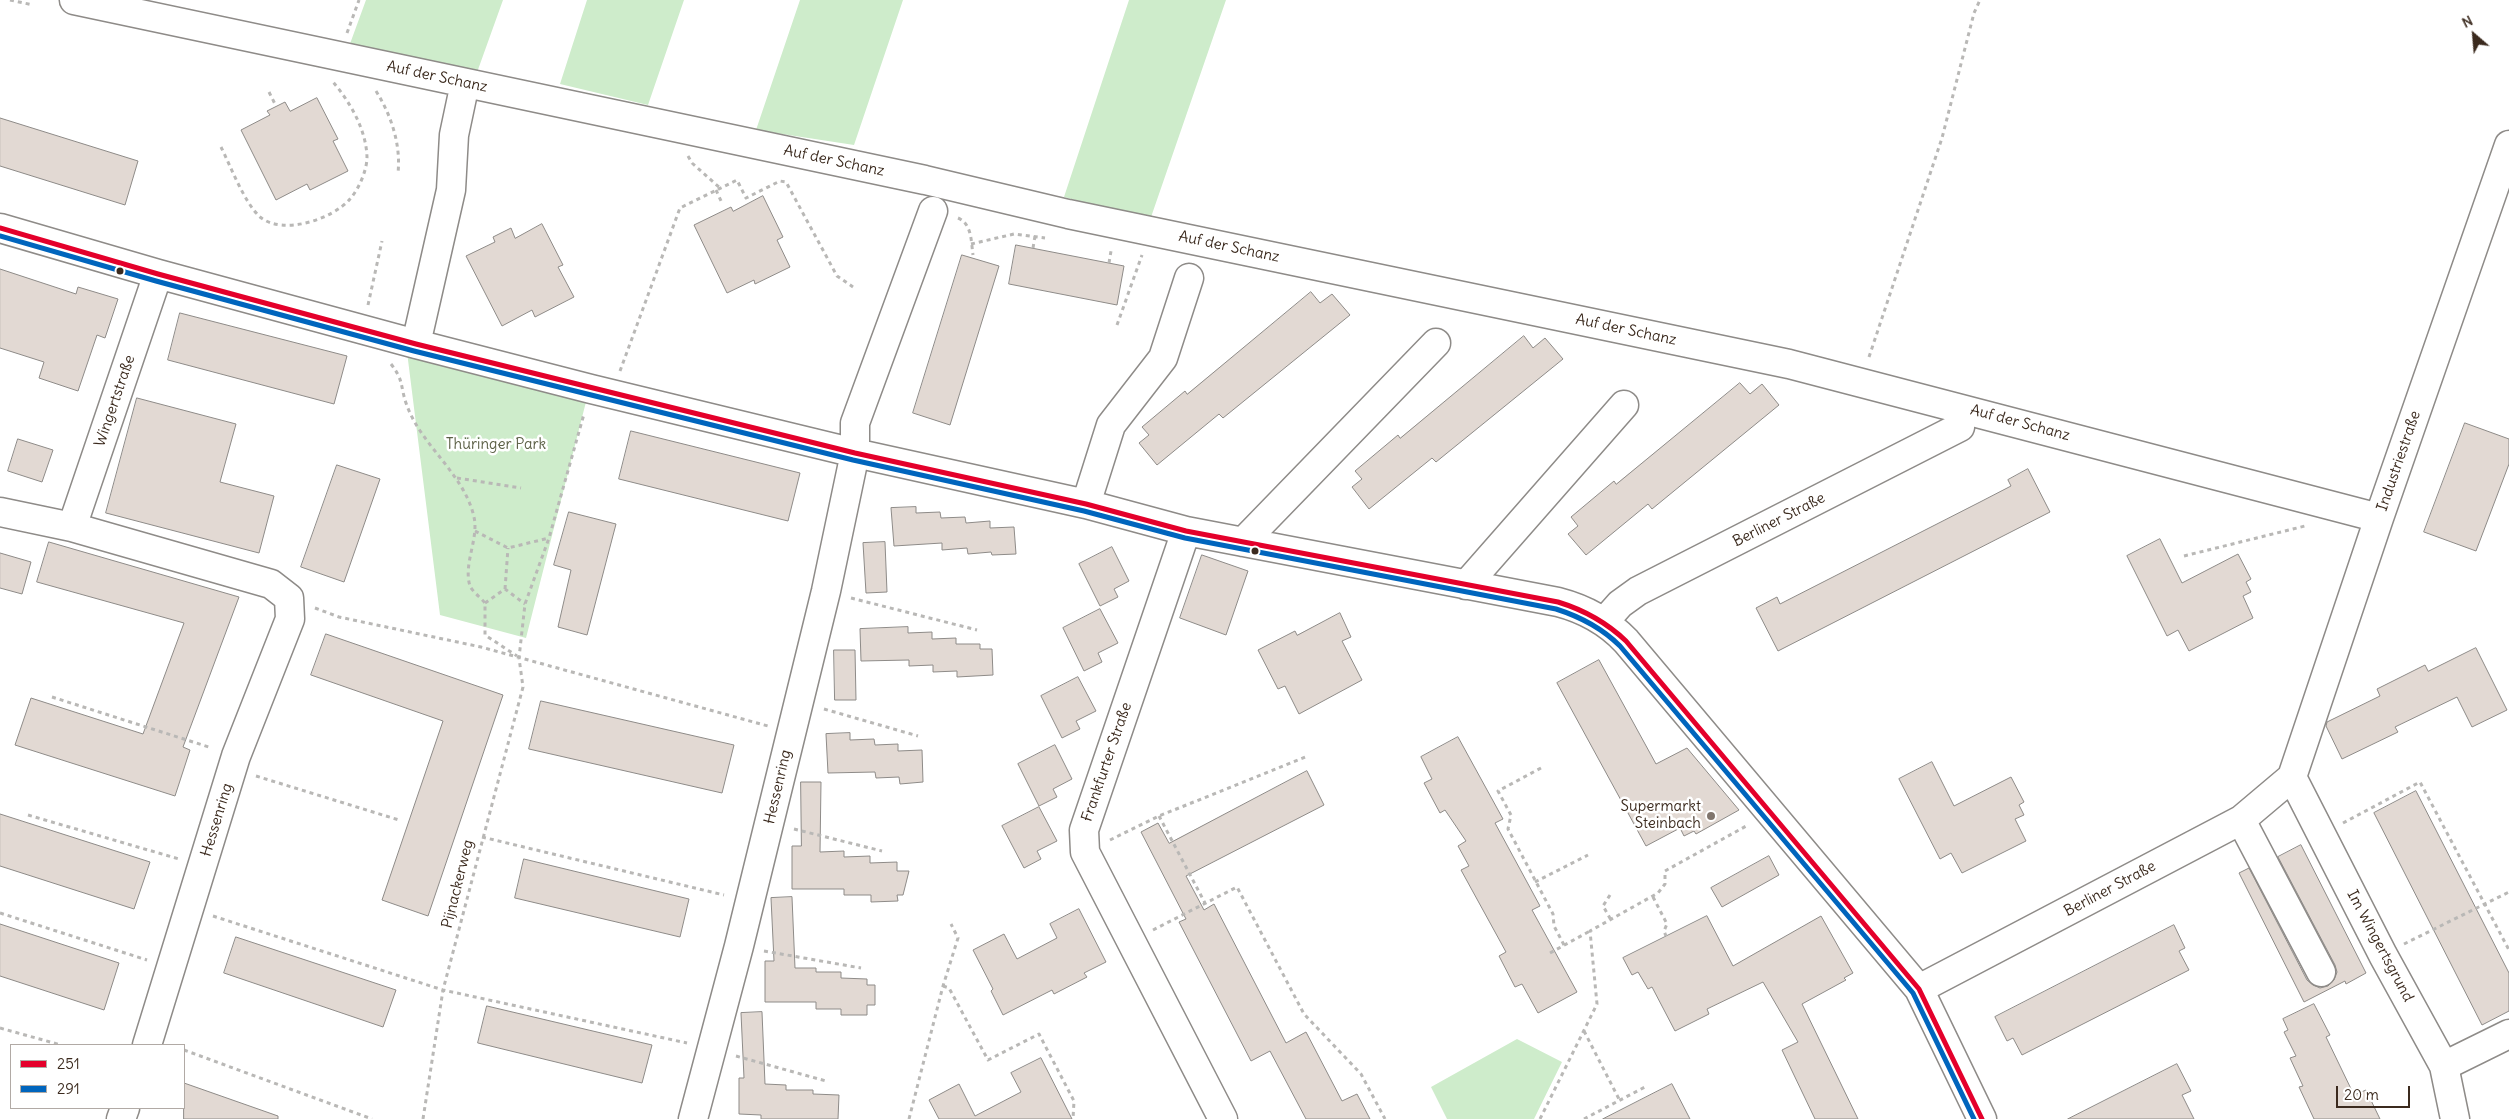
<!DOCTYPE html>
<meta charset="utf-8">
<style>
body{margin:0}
#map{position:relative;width:2509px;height:1119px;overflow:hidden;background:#fff;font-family:Delius,sans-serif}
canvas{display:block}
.legend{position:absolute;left:10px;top:1044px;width:175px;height:65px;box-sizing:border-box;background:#fff;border:1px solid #b1aaa5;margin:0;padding:6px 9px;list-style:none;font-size:15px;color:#3b2a1e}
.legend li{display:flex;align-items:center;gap:10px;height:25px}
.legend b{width:25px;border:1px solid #b1aaa5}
.north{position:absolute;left:2449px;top:10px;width:50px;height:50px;-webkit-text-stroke:4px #fff;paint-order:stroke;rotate:333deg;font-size:14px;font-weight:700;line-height:20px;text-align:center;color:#3b2a1e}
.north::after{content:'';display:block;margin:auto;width:18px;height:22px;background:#3b2a1e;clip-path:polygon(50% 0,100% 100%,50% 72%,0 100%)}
.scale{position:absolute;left:2336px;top:1086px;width:74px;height:22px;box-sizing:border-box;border:2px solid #3b2a1e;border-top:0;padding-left:6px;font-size:15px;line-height:18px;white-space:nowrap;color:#3b2a1e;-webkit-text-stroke:4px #fff;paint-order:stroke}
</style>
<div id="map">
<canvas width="2509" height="1119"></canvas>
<ul class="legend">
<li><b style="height:6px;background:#e4002b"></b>251</li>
<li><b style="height:6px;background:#0065bd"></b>291</li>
</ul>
<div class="north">N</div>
<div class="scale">20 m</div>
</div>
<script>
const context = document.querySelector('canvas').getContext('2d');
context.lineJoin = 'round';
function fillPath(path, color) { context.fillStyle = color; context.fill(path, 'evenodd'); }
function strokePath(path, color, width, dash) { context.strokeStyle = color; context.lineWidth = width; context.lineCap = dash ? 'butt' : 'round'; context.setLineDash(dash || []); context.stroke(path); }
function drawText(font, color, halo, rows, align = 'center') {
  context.font = font + ' Delius,sans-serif'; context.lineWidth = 5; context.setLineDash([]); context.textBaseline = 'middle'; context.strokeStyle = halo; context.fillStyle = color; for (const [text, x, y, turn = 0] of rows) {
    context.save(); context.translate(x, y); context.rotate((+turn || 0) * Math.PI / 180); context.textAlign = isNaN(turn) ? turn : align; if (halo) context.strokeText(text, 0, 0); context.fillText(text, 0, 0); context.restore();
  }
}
fillPath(new Path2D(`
 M 366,0 L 503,0 L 475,78 L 347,52 Z
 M 587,0 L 684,0 L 648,105 L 560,84 Z
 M 800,0 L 903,0 L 854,145 L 756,130 Z
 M 1129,0 L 1226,0 L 1150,220 L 1064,197 Z
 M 406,344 L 589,390 L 526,638 L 440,615 Z
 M 1517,1039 L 1562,1062 L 1534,1119 L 1447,1119 L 1431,1087 Z`), '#ceeccb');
const building = new Path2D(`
 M 317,98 L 338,139 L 333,141 L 348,171 L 310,190 L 307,184 L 276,200 L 241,130 L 270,115 L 267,111 L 285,102 L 290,111 Z
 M 0,118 L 138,161 L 125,205 L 0,166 Z
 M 763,196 L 783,237 L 777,240 L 790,267 L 755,284 L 754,280 L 727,293 L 694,225 L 731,207 L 733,211 Z
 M 542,224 L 563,265 L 558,267 L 574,297 L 535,317 L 532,310 L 502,326 L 466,256 L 495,242 L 493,237 L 511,228 L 515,238 Z
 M 1016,245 L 1124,266 L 1117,305 L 1009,284 Z
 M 962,255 L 999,266 L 950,425 L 913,413 Z
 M 0,269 L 76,294 L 78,287 L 118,299 L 105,338 L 97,335 L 78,391 L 39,378 L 44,362 L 0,348 Z
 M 1311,292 L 1320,303 L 1332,294 L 1350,315 L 1223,418 L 1219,414 L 1157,465 L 1139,443 L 1149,435 L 1142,427 L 1185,391 L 1187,394 Z
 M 180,313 L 347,356 L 334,404 L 168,360 Z
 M 1524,336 L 1533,348 L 1545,338 L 1563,359 L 1436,462 L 1432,458 L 1369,509 L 1352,487 L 1362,479 L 1355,471 L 1398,435 L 1400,438 Z
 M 1740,383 L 1750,394 L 1762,384 L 1779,405 L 1652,509 L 1648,504 L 1586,555 L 1568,534 L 1578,526 L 1571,517 L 1614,481 L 1616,484 Z
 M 137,398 L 236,424 L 220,482 L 274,496 L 259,553 L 106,513 Z
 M 2465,423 L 2509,439 L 2509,464 L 2476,551 L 2424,532 Z
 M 631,431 L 800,473 L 788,521 L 619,479 Z
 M 18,439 L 53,450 L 42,482 L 8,471 Z
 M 337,465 L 380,479 L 344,582 L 301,567 Z
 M 2028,469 L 2050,512 L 1778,651 L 1756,608 L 1777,597 L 1780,604 L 1982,501 L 2011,486 L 2008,480 Z
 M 916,507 L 916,513 L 940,512 L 941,518 L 965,517 L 966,523 L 990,521 L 990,528 L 1014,527 L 1016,554 L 992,555 L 991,552 L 968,554 L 967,548 L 942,550 L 942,543 L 894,546 L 891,508 Z
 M 569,512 L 616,524 L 587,635 L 558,627 L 571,570 L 554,565 Z
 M 2160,539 L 2182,583 L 2238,554 L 2251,579 L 2246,582 L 2251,592 L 2243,596 L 2253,618 L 2189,651 L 2178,630 L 2167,636 L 2127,556 Z
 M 49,542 L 239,597 L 183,747 L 190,750 L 175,796 L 15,745 L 31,698 L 143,734 L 184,623 L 37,582 Z
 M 885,542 L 887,592 L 866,593 L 863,543 Z
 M 1112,547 L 1129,581 L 1114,589 L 1118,597 L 1100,606 L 1079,564 Z
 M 0,553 L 31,562 L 22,594 L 0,588 Z
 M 1202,555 L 1248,571 L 1226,635 L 1180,618 Z
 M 1100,609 L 1118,643 L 1098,653 L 1102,662 L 1084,671 L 1063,628 Z
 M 1340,613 L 1351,637 L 1342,641 L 1362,680 L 1299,714 L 1285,686 L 1278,689 L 1258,650 L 1295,631 L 1297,635 Z
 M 908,627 L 908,633 L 932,632 L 932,639 L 956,638 L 956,644 L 980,644 L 980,649 L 992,649 L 993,675 L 957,677 L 957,671 L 933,672 L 933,665 L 909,666 L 909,660 L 861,661 L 860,629 Z
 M 326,634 L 503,695 L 428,916 L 382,900 L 443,721 L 311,675 Z
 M 2476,648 L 2507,710 L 2472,727 L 2457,697 L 2395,727 L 2398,732 L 2342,759 L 2326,726 L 2327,722 L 2380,696 L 2377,689 L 2425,665 L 2428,671 Z
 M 834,650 L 855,650 L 856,700 L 835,700 Z
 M 1599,660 L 1656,764 L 1687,748 L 1739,810 L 1696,834 L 1694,831 L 1684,836 L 1680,828 L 1646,846 L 1557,683 Z
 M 1078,677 L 1096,711 L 1076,721 L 1080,729 L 1062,738 L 1041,696 Z
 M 541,701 L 734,745 L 722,793 L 529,749 Z
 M 850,733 L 850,740 L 874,739 L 875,745 L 898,744 L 898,751 L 922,750 L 923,782 L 900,784 L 899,777 L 876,778 L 875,772 L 828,773 L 826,734 Z
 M 1458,737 L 1503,819 L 1495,823 L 1540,906 L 1532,910 L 1577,992 L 1538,1013 L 1522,984 L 1515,987 L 1499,956 L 1506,952 L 1461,870 L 1469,866 L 1458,846 L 1466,841 L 1445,810 L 1440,813 L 1424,783 L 1432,779 L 1421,757 Z
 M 1055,745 L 1072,779 L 1053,789 L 1057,797 L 1039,806 L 1018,764 Z
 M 1932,762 L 1954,806 L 2011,777 L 2024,802 L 2019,805 L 2024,815 L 2015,819 L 2026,841 L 1962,873 L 1951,853 L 1940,859 L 1899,779 Z
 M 1307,771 L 1324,805 L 1186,876 L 1204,910 L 1214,904 L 1286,1043 L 1306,1032 L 1342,1101 L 1357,1094 L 1370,1119 L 1306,1119 L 1270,1051 L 1251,1061 L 1179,922 L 1186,919 L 1141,832 L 1158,823 L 1169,843 Z
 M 801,782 L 821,782 L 820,852 L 844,851 L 844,857 L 870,856 L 870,863 L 897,862 L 897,871 L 909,871 L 903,895 L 897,895 L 898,901 L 871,902 L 871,895 L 844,895 L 844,889 L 792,889 L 792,846 L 801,846 Z
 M 2416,791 L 2509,973 L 2509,1011 L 2482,1025 L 2374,813 Z
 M 1039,807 L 1057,841 L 1037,851 L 1041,859 L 1024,868 L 1002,826 Z
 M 0,814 L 150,862 L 134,909 L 0,866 Z
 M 2301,845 L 2366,973 L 2346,984 L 2345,981 L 2304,1002 L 2239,873 L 2249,868 L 2307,980 L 2313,985 L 2320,988 L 2328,986 L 2334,980 L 2337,972 L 2335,965 L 2278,857 Z
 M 1769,856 L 1779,875 L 1722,907 L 1711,888 Z
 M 524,859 L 689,899 L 680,937 L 515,898 Z
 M 792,897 L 795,968 L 816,968 L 816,972 L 841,972 L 841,978 L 867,979 L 867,985 L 875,985 L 875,1005 L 867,1005 L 867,1015 L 841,1015 L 841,1009 L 816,1009 L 816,1002 L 765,1002 L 765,961 L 774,961 L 771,898 Z
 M 1079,909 L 1106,962 L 1084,973 L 1087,977 L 1054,994 L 1052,990 L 1003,1015 L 991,991 L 993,989 L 973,950 L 1004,934 L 1017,959 L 1057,938 L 1050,924 Z
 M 1707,916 L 1733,966 L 1821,916 L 1853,973 L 1844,978 L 1846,980 L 1802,1004 L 1858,1119 L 1815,1119 L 1782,1050 L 1798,1042 L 1763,982 L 1707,1009 L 1709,1014 L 1675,1031 L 1652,987 L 1648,989 L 1638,972 L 1632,975 L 1623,958 Z
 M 0,924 L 119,963 L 104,1010 L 0,976 Z
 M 2174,925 L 2185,948 L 2179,951 L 2189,970 L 2022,1055 L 2013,1038 L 2007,1041 L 1995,1017 Z
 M 236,937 L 396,990 L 383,1027 L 224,973 Z
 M 2314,1004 L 2330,1035 L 2326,1037 L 2354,1095 L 2366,1090 L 2380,1119 L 2314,1119 L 2299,1087 L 2303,1086 L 2290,1058 L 2296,1056 L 2284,1032 L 2288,1030 L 2283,1019 Z
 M 487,1006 L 652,1045 L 642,1083 L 478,1043 Z
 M 762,1012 L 765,1084 L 786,1085 L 786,1090 L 813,1090 L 813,1094 L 839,1095 L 838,1119 L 761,1119 L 761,1115 L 739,1114 L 739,1078 L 744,1078 L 741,1013 Z
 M 1041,1058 L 1072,1119 L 939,1119 L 929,1100 L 959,1084 L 975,1116 L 1021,1092 L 1011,1073 Z
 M 2177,1064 L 2191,1091 L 2182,1095 L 2194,1119 L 2068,1119 Z
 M 184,1083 L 278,1116 L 278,1119 L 184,1119 Z
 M 1672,1084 L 1690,1119 L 1603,1119 Z`);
fillPath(building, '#e2d9d3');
strokePath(building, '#8e8b88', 1);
const minor = new Path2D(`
 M 74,0 L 925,180 L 1068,214 L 1789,364 L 2379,518
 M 0,228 L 158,274 L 416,344 L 591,389 L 855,453 L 1086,504 L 1186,531 L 1558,602 C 1585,609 1607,621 1626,641 L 1919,989 L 1982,1119
 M 416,344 L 451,190 L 454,135 L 465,83
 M 1086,504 L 1111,425 L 1163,358 L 1189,278
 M 0,512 L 72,527 L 271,584 L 289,598 L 290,619 L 236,756 L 147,1045
 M 72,527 L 158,274
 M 1186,531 L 1084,830 L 1085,852 L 1223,1119
 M 1243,542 L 1436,343
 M 1466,585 L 1624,405
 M 1604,622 L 1620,604 L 1638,591 L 1960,427
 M 2292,777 L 2379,518 L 2509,145
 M 2292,777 L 2383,955 L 2444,1066 L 2455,1119
 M 2241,820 L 2321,972
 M 1919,989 L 2241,820 L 2292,777
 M 2444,1066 L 2509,1034
 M 121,1119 L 125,1108
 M 693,1119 L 739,946 L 826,591 L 855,453 L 855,423 L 933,211`);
strokePath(minor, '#8e8b88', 31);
strokePath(new Path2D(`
 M 10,0 L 33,5
 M 347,33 L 359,0
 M 376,91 C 391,115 401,144 398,173
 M 269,92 L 276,106
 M 221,147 C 231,167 244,202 260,217 C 283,236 333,219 350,199 C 359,189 367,170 367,157 C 366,129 350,102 333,82
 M 688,156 L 692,163 L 720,188
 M 716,190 L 722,203
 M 958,218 C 972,224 971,241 973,255
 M 971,244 L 1014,234 L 1045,238
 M 1033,248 L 1035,236
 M 1109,263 L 1111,251
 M 368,305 L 382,241
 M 1117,325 L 1142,255
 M 1869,357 L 1942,138 L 1974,13 L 1980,0
 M 391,364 C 404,381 400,385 406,403 C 420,445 464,473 474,517 C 479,539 463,564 470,586 C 472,591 481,598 485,603 L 485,635 L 517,656
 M 620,371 L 680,208 L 737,180 L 746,198 L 780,181 L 786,182 L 837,276 L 853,287
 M 457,478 L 521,488
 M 475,531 L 508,548 L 549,538
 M 2184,556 L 2305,526
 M 505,589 L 508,548
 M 851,598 L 977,630
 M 485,603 L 505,589 L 525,604
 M 315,608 L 339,617 L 481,647 L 768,726
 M 52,697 L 212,748
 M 824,709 L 918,736
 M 1541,768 L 1498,791 L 1511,815 L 1508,829 L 1553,914 L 1554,926 L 1564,945
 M 256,776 L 399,820
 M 28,815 L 179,859
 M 1159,816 L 1205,903
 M 2343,823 L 2420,782 L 2509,950
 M 794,829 L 882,851
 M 482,837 L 724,895
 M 1110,840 L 1159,816 L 1308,756
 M 1535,882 L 1588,855
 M 1610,895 L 1603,906 L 1611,920
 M 1653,897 L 1667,924 L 1664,931 L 1666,936
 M 0,913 L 147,960
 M 213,916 L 443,990 L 687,1043
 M 1153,930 L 1237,887 L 1304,1014 L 1361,1074 L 1385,1119
 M 2404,944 L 2509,892
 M 764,951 L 861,968
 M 1550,953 L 1590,931
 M 943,986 L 949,988 L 988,1060 L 1039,1034 L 1074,1101 L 1073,1119
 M 0,1028 L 61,1045
 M 1584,1031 L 1620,1101
 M 184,1050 L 372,1119
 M 736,1056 L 826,1081
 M 423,1119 L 443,990 L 523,687 L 519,658 L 525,604 L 549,538 L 584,414
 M 909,1119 L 943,986 L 958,938 L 951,924
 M 1540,1119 L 1597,1004 L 1590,931 L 1658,893 L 1665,884 L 1665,871 L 1748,825
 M 1584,1119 L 1645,1087`), '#b9b8b6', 3, [4, 4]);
strokePath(minor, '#fff', 28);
strokePath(new Path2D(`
 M 0,228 L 158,274 L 416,344 L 855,453 L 1086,504 L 1186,531 L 1558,602 C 1584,610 1606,622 1626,641 L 1919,989 L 1982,1119`), '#e4002b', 5);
strokePath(new Path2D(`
 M 0,236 L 156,281 L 414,351 L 853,460 L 1084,511 L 1185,538 L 1556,609 C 1581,617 1602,628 1620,646 L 1913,993 L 1974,1119`), '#0065bd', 5);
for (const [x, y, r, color] of [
 [120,271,4.5,"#3b2a1e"],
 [1255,551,4.5,"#3b2a1e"],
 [1711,816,5,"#80756d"]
]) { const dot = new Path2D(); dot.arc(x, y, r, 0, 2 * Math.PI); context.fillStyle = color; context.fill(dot); strokePath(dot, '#fff', 2); }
drawText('15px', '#3b2a1e', '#fff', [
 ["Auf der Schanz",437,77,12],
 ["Auf der Schanz",834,161,12],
 ["Auf der Schanz",1229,247,12],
 ["Auf der Schanz",1626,330,12],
 ["Wingertstraße",115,401,-71],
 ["Auf der Schanz",2020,423,15],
 ["Industriestraße",2399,461,-71],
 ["Berliner Straße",1779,520,-27],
 ["Frankfurter Straße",1107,762,-71],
 ["Hessenring",778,787,-77],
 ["Hessenring",217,820,-73],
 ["Pijnackerweg",458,884,-76],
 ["Berliner Straße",2110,889,-28],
 ["Im Wingertsgrund",2380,946,62]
]);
drawText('15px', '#5b5f45', '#fff', [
 ["Thüringer Park",496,445]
]);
drawText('15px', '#3b2a1e', '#fff', [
 ["Supermarkt",1701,807],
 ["Steinbach",1701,824]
], 'right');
</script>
